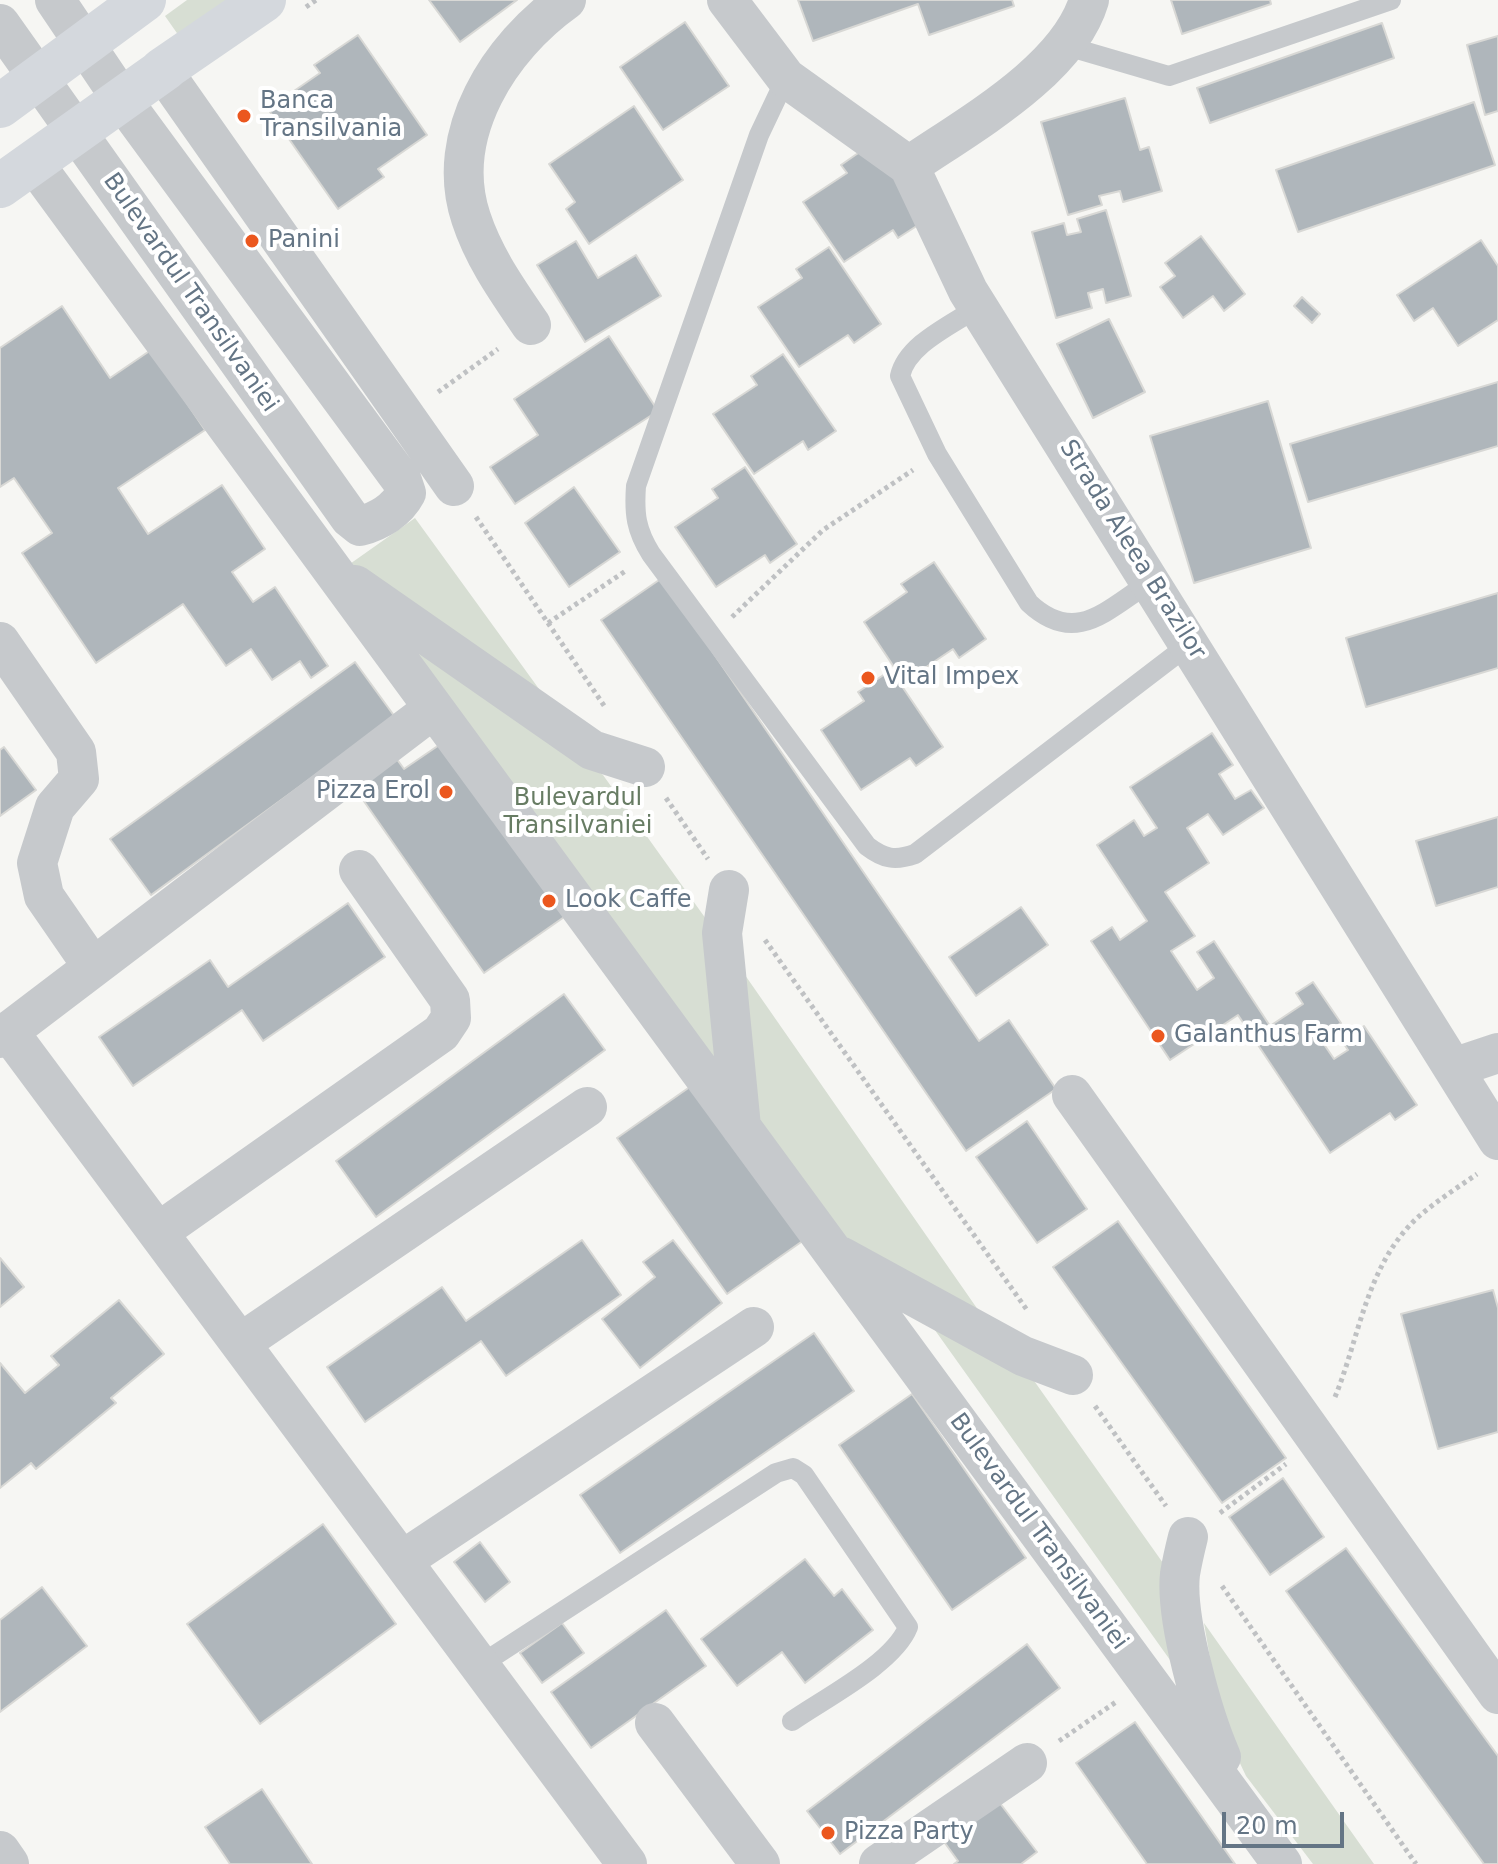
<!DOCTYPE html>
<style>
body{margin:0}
#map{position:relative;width:1498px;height:1864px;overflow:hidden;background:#f6f6f3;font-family:"DejaVu Sans",sans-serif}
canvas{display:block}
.scale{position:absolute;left:1222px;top:1812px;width:122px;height:36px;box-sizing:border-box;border:4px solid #647585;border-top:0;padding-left:10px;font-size:24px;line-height:28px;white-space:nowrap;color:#647585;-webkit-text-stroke:6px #fff;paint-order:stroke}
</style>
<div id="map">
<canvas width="1498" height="1864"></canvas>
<div class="scale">20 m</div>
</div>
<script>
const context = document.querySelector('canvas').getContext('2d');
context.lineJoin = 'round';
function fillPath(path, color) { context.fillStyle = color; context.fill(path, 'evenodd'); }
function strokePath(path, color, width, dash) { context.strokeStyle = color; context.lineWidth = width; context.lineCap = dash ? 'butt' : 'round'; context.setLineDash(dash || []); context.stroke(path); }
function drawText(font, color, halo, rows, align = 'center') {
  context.font = font + ' "DejaVu Sans",sans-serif'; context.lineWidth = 8; context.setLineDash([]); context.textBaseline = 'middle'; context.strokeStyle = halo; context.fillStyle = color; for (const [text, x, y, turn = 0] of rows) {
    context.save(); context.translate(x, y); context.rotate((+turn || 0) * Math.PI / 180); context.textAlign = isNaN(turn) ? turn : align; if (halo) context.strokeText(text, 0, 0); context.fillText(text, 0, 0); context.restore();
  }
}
fillPath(new Path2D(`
 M 187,0 L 230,0 L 179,36 L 165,16 Z
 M 415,518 L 555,711 L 347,566 Z
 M 388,627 L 603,775 L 711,926 L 721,1081 Z
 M 738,965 L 990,1327 L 846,1246 L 751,1116 Z
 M 932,1326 L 1025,1368 L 1163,1563 L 1185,1681 Z
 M 1204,1623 L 1374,1864 L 1313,1864 L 1246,1776 L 1221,1723 Z`), '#d7ded3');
const building = new Path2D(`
 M 429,0 L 517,0 L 460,42 Z
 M 798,0 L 1012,0 L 1014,6 L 929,35 L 918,4 L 813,41 Z
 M 1171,0 L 1270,0 L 1271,4 L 1182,34 Z
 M 685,22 L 729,86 L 663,130 L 620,67 Z
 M 1382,23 L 1394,58 L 1210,123 L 1197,88 Z
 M 358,35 L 427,135 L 378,169 L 384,177 L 338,209 L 268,109 L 320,73 L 314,65 Z
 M 1498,36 L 1498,111 L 1485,115 L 1467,45 Z
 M 1125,98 L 1140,150 L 1149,147 L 1162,191 L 1123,202 L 1120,191 L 1099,196 L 1102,205 L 1068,215 L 1041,122 Z
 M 1474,102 L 1495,165 L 1298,232 L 1276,170 Z
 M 634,106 L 683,180 L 589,244 L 566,209 L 575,202 L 549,164 Z
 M 874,142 L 926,220 L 898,238 L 893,230 L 844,262 L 803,202 L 847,173 L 841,165 Z
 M 1106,210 L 1131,296 L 1106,303 L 1103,289 L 1088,293 L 1092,308 L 1056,318 L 1032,232 L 1064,223 L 1067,235 L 1081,232 L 1077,219 Z
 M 1201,236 L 1245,294 L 1224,311 L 1213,296 L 1183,318 L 1160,287 L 1175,276 L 1165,263 Z
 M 1481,240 L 1498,266 L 1498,320 L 1458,346 L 1433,308 L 1414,321 L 1397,295 Z
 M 576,241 L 598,278 L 636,255 L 661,296 L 585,342 L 537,265 Z
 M 829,247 L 881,324 L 854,343 L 848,335 L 799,367 L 758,307 L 802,278 L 796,269 Z
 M 1302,297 L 1320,314 L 1312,323 L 1294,306 Z
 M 62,306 L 110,378 L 151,350 L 205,430 L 118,488 L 148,534 L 222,485 L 265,549 L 232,572 L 253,602 L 275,587 L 328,666 L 311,678 L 300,661 L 272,680 L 251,649 L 226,666 L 183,604 L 96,663 L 22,553 L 52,533 L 14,478 L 0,487 L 0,348 Z
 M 1109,319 L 1145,392 L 1093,418 L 1057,344 Z
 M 609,336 L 658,411 L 515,504 L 490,467 L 538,435 L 514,399 Z
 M 783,354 L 836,431 L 808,450 L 803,441 L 754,474 L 713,414 L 757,385 L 751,376 Z
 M 1498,382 L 1498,446 L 1308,502 L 1290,444 Z
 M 1268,401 L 1311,548 L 1194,583 L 1150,436 Z
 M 745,467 L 797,544 L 770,563 L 765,555 L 716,587 L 675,527 L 718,498 L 712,489 Z
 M 574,487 L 620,552 L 569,587 L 525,523 Z
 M 934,562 L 986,639 L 959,658 L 953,649 L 904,682 L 864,622 L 907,592 L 901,584 Z
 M 662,578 L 979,1041 L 1009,1020 L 1056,1089 L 966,1151 L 601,620 Z
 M 1498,593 L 1498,668 L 1366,707 L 1346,638 Z
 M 355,662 L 395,717 L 151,895 L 110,839 Z
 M 891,670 L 943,747 L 916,766 L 910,758 L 861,790 L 821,730 L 864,701 L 858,692 Z
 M 1212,733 L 1233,765 L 1219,774 L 1235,799 L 1251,790 L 1264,808 L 1223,835 L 1208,814 L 1187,828 L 1209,863 L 1165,892 L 1195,936 L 1171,951 L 1197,990 L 1214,978 L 1197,952 L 1214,941 L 1270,1026 L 1303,1004 L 1296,993 L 1313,982 L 1341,1023 L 1319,1037 L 1334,1059 L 1348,1050 L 1342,1041 L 1364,1026 L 1417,1105 L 1395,1120 L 1390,1113 L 1330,1153 L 1238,1015 L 1170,1060 L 1091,941 L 1112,927 L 1120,940 L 1147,921 L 1097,845 L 1134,820 L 1144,836 L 1157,828 L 1130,787 Z
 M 445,741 L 567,915 L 484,973 L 354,787 L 396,758 L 404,769 Z
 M 4,747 L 36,790 L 0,816 L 0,750 Z
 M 1498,817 L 1498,887 L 1436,906 L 1416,841 Z
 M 348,903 L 385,957 L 263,1041 L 242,1010 L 133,1086 L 99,1037 L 210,960 L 228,987 Z
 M 1021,907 L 1048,945 L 976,996 L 949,957 Z
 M 564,994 L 605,1050 L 376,1217 L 336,1161 Z
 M 694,1084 L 804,1240 L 727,1294 L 617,1138 Z
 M 1027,1121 L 1087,1209 L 1037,1243 L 976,1157 Z
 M 1118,1221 L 1286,1458 L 1222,1503 L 1053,1267 Z
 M 582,1240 L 621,1295 L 506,1376 L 481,1341 L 365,1422 L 327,1367 L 442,1287 L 466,1321 Z
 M 673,1240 L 722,1303 L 640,1368 L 602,1319 L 655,1277 L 643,1262 Z
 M 0,1258 L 24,1287 L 0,1307 Z
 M 1493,1290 L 1498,1308 L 1498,1432 L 1438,1449 L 1401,1314 Z
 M 119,1300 L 164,1354 L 111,1398 L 116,1403 L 36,1469 L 31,1463 L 0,1488 L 0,1363 L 25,1393 L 59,1365 L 51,1356 Z
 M 814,1333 L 854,1391 L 620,1553 L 580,1495 Z
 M 912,1394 L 1026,1558 L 952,1610 L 839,1445 Z
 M 1283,1478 L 1324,1537 L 1270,1575 L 1229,1517 Z
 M 323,1524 L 396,1624 L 260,1724 L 187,1624 Z
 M 480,1542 L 510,1582 L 485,1602 L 454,1562 Z
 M 1346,1548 L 1498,1756 L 1498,1864 L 1484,1864 L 1286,1591 Z
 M 805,1559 L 834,1596 L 842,1589 L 873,1630 L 805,1683 L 782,1652 L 737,1686 L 701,1639 Z
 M 42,1587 L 87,1646 L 0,1712 L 0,1620 Z
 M 666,1610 L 706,1666 L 591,1748 L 551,1692 Z
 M 562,1623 L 584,1653 L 542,1683 L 520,1653 Z
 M 1027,1644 L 1060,1688 L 840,1854 L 807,1811 Z
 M 1135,1722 L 1235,1864 L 1147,1864 L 1076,1763 Z
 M 262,1789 L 312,1864 L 230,1864 L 205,1827 Z
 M 996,1798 L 1037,1852 L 1021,1864 L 954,1864 L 958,1861 L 942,1839 Z`);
fillPath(building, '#afb6bb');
strokePath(building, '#d8d8d5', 2);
strokePath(new Path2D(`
 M 306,7 L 316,0
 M 438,392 L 498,349
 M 476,517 L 605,707
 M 732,617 L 823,530 L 913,470
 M 548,623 L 627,570
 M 666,798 L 708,859
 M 765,940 L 1027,1310
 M 1335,1397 C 1360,1336 1366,1266 1417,1218 C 1435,1202 1457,1188 1477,1174
 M 1095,1406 L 1166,1506
 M 1220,1513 L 1286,1464
 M 1222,1586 L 1416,1864
 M 1059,1741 L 1116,1702`), '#bfc1c3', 5, [4, 4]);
strokePath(new Path2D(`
 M 1063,45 L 1169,76 L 1391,0
 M 786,78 L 759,135 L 636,486 C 634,514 636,530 651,554 L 867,846 C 884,859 895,861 915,854 L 1191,643
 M 978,307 C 952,325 907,344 900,376 L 937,454 L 1029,603 C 1076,647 1107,609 1152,581
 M 480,1665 L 776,1473 L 793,1468 L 804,1475 L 908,1627 C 894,1663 825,1698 792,1721`), '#c6c9cc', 20);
strokePath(new Path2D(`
 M 727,0 L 786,78 L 909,166 L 968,291 L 1498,1140
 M 0,24 L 350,518 L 360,526 C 379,521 397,510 406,493 L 402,481 L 125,104 L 55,0
 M 162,70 L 454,486
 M 33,162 L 1282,1864
 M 909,166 C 967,126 1068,71 1089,0
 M 531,325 C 508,291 484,258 471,218 C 443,134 500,47 566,0
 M 355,585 L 592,750 L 645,767
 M 0,642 L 76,752 L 79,779 L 55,807 L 37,863 L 44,896 L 93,967
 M 729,890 L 722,933 L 741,1127
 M 8,1031 L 627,1864
 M 0,1038 L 433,709
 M 1453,1068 L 1498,1053
 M 1072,1095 L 1498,1694
 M 160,1231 L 441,1033 L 451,1018 L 450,1000 L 359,870
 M 842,1257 L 1023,1356 L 1073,1375
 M 242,1342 L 587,1107
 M 1188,1537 C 1185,1549 1182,1562 1180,1574 C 1175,1618 1203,1716 1221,1757
 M 403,1560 L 754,1327
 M 655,1723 L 760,1864
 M 0,1851 L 9,1864
 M 879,1864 L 1027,1763`), '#c6c9cc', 40);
strokePath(new Path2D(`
 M 162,70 L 264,0
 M 0,106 L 144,0
 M 0,186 L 166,68`), '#d4d8dd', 44);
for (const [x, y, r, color] of [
 [244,116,8,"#eb571e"],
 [252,241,8,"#eb571e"],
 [868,678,8,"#eb571e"],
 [446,792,8,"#eb571e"],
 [549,901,8,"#eb571e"],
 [1158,1036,8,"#eb571e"],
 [828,1833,8,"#eb571e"]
]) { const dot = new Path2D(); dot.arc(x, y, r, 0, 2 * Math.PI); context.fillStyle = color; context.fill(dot); strokePath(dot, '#fff', 3); }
drawText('24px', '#647585', '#fff', [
 ["Banca",260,102],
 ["Transilvania",260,130],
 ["Panini",268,241],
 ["Vital Impex",884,678],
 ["Pizza Erol",430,792,"right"],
 ["Look Caffe",565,901],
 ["Galanthus Farm",1174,1036],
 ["Pizza Party",844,1833]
], 'left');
drawText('24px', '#647585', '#fff', [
 ["Bulevardul Transilvaniei",190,293,55],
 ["Strada Aleea Brazilor",1132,550,58],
 ["Bulevardul Transilvaniei",1038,1532,54]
]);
drawText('24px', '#677c63', '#fff', [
 ["Bulevardul",578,799],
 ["Transilvaniei",578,827]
]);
</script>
